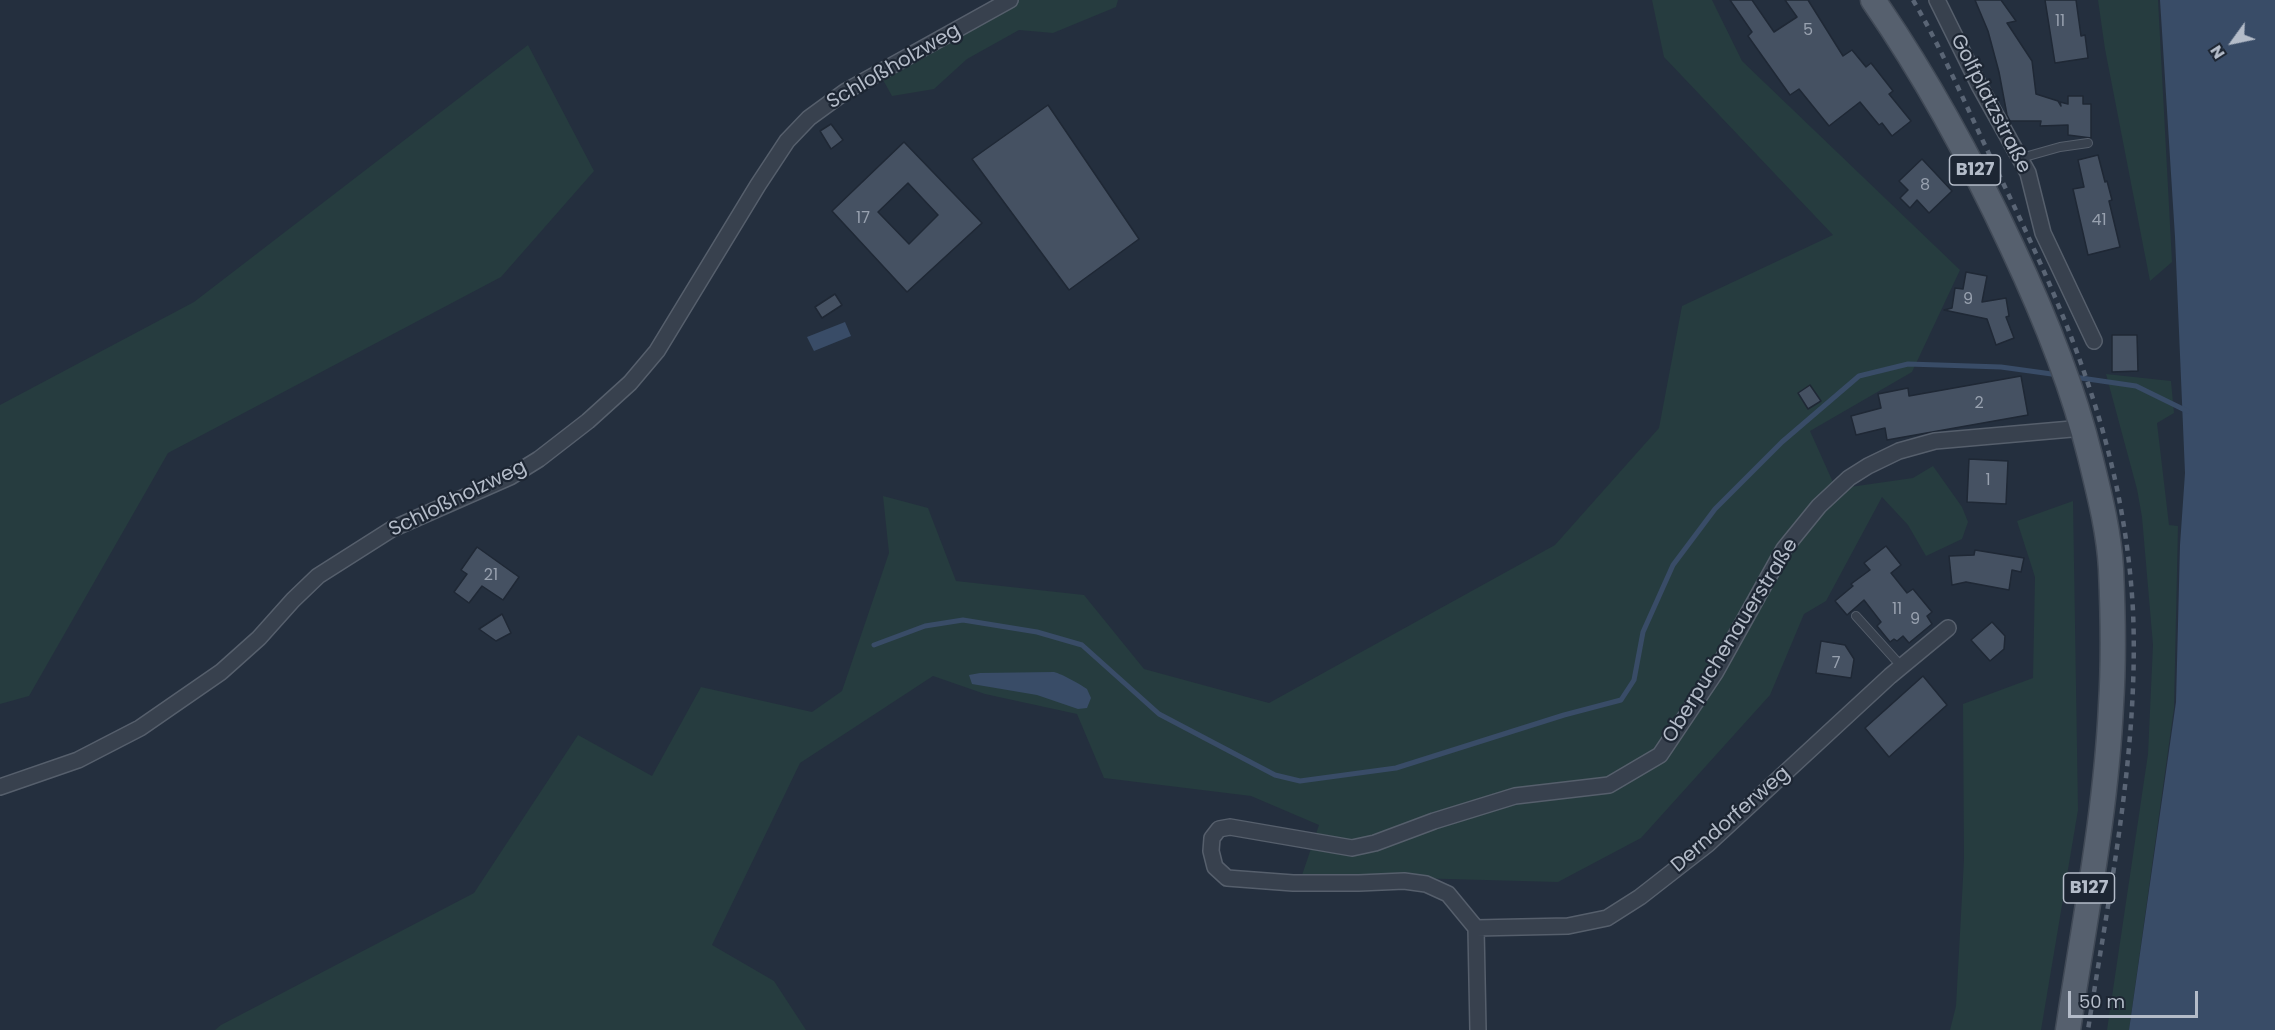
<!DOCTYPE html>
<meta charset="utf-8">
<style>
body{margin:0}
#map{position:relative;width:2275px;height:1030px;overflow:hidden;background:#242f3e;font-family:Poppins,sans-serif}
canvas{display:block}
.north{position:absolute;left:2203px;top:12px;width:60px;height:60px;-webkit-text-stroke:4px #1d2633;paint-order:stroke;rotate:237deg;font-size:16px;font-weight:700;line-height:24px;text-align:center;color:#b4bcc9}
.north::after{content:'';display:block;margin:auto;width:21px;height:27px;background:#b4bcc9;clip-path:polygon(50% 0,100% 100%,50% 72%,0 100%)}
.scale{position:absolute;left:2068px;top:991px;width:130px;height:27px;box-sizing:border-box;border:3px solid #b4bcc9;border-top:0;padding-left:8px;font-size:18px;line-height:21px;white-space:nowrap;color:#b4bcc9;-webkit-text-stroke:4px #1d2633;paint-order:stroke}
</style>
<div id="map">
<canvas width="2275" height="1030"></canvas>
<div class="north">N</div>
<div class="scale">50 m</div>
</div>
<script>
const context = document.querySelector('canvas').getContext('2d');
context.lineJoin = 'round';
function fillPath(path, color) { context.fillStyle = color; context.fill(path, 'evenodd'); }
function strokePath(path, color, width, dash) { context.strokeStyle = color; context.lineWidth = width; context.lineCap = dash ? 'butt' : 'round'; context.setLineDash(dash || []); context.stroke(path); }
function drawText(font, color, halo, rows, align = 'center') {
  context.font = font + ' Poppins,sans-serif'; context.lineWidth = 4.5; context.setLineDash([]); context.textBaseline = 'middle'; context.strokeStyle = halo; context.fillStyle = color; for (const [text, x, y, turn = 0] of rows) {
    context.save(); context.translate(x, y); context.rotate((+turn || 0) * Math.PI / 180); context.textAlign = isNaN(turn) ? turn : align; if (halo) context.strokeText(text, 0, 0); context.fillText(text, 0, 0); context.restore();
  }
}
fillPath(new Path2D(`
 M 1016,0 L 1118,0 L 1116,7 L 1053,33 L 1019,30 L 967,59 L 934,89 L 892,96 L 882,78 Z
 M 1652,0 L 1712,0 L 1742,61 L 1960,270 L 1912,372 L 1810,431 L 1836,489 L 1913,478 L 1933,466 L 1962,507 L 1968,522 L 1962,539 L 1926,556 L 1908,525 L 1882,497 L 1826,601 L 1804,614 L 1770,695 L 1641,838 L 1558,882 L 1302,875 L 1319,825 L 1251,796 L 1104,778 L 1077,714 L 985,694 L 933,676 L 800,763 L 712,945 L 774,981 L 806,1030 L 215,1030 L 221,1025 L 474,893 L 578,735 L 652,776 L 701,687 L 812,712 L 842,691 L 889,553 L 883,496 L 928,508 L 956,581 L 1084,595 L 1144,669 L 1269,703 L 1555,545 L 1659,428 L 1682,306 L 1833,235 L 1664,57 Z
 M 2098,0 L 2158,0 L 2172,262 L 2150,281 L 2105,49 Z
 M 528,45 L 594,171 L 501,277 L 168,453 L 29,696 L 0,704 L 0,405 L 194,302 Z
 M 2106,374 L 2171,381 L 2174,413 L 2157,423 L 2169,525 L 2178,526 L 2174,708 L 2129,1030 L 2107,1030 L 2148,754 L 2153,645 L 2142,517 L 2137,489 Z
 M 2073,501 L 2078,810 L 2041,1030 L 1950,1030 L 1956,1006 L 1964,860 L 1963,704 L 2033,678 L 2035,577 L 2017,521 Z`), '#263c3f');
fillPath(new Path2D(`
 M 2160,0 L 2275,0 L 2275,1030 L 2129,1030 L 2176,702 L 2180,545 L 2185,473 L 2175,237 Z
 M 845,322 L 851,336 L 814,351 L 807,337 Z
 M 1054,672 C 1062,674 1080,684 1087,689 L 1091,698 L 1087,708 L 1078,709 L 1037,695 L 972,684 L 969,675 L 980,673 Z`), '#394c67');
strokePath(new Path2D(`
 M 2074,377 L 2136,386 L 2187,411
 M 874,645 L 925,626 L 963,620 L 1037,632 L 1082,645 L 1159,714 L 1275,775 L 1300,781 L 1396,768 L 1564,715 L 1621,700 L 1634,680 L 1643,632 L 1673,565 L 1715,509 L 1782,442 L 1859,376 L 1908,364 L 2001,367 L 2059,375`), '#394c67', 5);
const building = new Path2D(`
 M 1730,0 L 1752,0 L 1774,32 L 1797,17 L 1785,0 L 1808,0 L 1843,56 L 1852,50 L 1866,67 L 1871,63 L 1893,91 L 1889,94 L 1911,121 L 1892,136 L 1882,123 L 1879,125 L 1860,102 L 1829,126 L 1799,89 L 1790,95 L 1748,36 L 1752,32 Z
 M 1975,0 L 2001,0 L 2016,21 L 2007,23 L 2032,61 L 2036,94 L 2058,101 L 2061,106 L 2060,102 L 2068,104 L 2068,96 L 2083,96 L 2083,104 L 2091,104 L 2091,138 L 2068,135 L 2068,125 L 2040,126 L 2041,121 L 2010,121 L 2007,115 L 1999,72 L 1988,31 Z
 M 2045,0 L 2076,0 L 2081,36 L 2085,35 L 2088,58 L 2055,63 Z
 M 1048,105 L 1139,239 L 1069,290 L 972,159 Z
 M 831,124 L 843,140 L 831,149 L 820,131 Z
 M 904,142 L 982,223 L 907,292 L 832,211 ZM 908,183 L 938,215 L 909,244 L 878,212 Z
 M 2098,155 L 2105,182 L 2107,181 L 2112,200 L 2109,201 L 2120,247 L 2088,255 L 2073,189 L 2084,187 L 2078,160 Z
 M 1922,159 L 1952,191 L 1929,213 L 1917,200 L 1910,208 L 1900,198 L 1908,190 L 1899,181 Z
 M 1966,272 L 1987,276 L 1982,302 L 2006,298 L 2009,316 L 2006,317 L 2014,338 L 1996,345 L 1987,319 L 1944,310 L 1952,308 L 1955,288 L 1963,289 Z
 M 835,294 L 842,305 L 822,318 L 815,307 Z
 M 2112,335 L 2137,335 L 2138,371 L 2112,372 Z
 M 2021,376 L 2028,415 L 1887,440 L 1885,428 L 1856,435 L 1851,416 L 1881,408 L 1878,394 L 1908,388 L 1909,396 Z
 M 1810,385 L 1821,401 L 1808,409 L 1798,393 Z
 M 1969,459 L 2008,461 L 2006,504 L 1967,502 Z
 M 1886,546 L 1901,565 L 1891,573 L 1907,593 L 1913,589 L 1932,612 L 1927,616 L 1932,624 L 1909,643 L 1903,636 L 1897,641 L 1894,639 L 1890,642 L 1877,626 L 1881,622 L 1864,600 L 1847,615 L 1835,601 L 1853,586 L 1851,584 L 1870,570 L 1864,563 Z
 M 477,547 L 519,577 L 503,600 L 482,586 L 469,603 L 454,592 L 467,574 L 461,570 Z
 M 1975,550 L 2024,558 L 2021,572 L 2012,570 L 2009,590 L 1966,582 L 1952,585 L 1949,556 L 1974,555 Z
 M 502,614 L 511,633 L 496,641 L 479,629 Z
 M 1992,622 L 2005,636 L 2004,649 L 1990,661 L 1971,640 Z
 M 1821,641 L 1845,645 L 1854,659 L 1851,678 L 1816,673 Z
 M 1923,676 L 1947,705 L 1889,757 L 1865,728 Z`);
fillPath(building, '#455162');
strokePath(building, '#1f2835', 1.5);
const service = new Path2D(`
 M 2021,158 L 2060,147 L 2088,143
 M 1856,616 L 1902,667`);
const minor = new Path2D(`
 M 1937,0 L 1979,85 L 2028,173 L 2043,233 L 2094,341
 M 0,787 L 78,760 L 140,728 L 221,672 L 259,638 L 293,600 L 318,576 L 392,529 L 510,477 L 539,459 L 588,421 L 630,383 L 657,351 L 758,185 L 787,141 L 809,118 L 846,91 L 1010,0
 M 1476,928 L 1568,926 L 1607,918 L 1640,897 L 1708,844 L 1890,676 L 1948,628
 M 1478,1030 L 1476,928 L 1448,894 L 1426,884 L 1404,881 L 1359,883 L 1293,883 L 1227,878 L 1215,867 L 1211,851 L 1212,838 L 1219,829 L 1230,827 L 1352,848 L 1375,843 L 1434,821 L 1515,796 L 1609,785 L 1660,755 L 1715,673 L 1784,549 L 1819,506 L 1849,478 L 1868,466 L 1899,451 L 1935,441 L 2083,428`);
const primary = new Path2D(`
 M 1873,0 C 1927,78 1972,161 2012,247 C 2044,315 2072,383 2090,456 C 2099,493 2109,531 2111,569 C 2113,614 2114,660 2111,705 C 2106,814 2084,922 2068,1030`);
strokePath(service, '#565f6c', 10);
strokePath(minor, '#565f6c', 18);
strokePath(primary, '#414a57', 27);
strokePath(service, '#38414e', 8);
strokePath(minor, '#38414e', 15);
strokePath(primary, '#56606e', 24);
strokePath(new Path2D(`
 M 1913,0 C 1943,51 1966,106 1992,160 C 2064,309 2124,442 2133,611 C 2139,750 2109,893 2088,1030`), '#5a6575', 4.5, [6, 6]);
drawText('16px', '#98a1af', null, [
 ["11",2060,22],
 ["5",1808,31],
 ["8",1925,186],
 ["17",863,219],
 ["41",2099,221],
 ["9",1968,300],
 ["2",1979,404],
 ["1",1988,481],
 ["21",491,576],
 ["11",1897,610],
 ["9",1915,620],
 ["7",1836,664]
]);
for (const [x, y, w] of [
 [1975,170,51],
 [2089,888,51]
]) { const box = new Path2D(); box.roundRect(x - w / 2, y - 15, w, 30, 4.5); context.fillStyle = '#1d2633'; context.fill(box); strokePath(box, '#b4bcc9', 1.5); }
drawText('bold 18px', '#b4bcc9', null, [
 ["B127",1975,170],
 ["B127",2089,888]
]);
drawText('20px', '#b4bcc9', '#1d2633', [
 ["Schloßholzweg",894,67,-30],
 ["Golfplatzstraße",1990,104,63],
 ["Schloßholzweg",458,499,-26],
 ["Oberpuchenauerstraße",1731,641,-58],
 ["Derndorferweg",1731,820,-41]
]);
</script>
